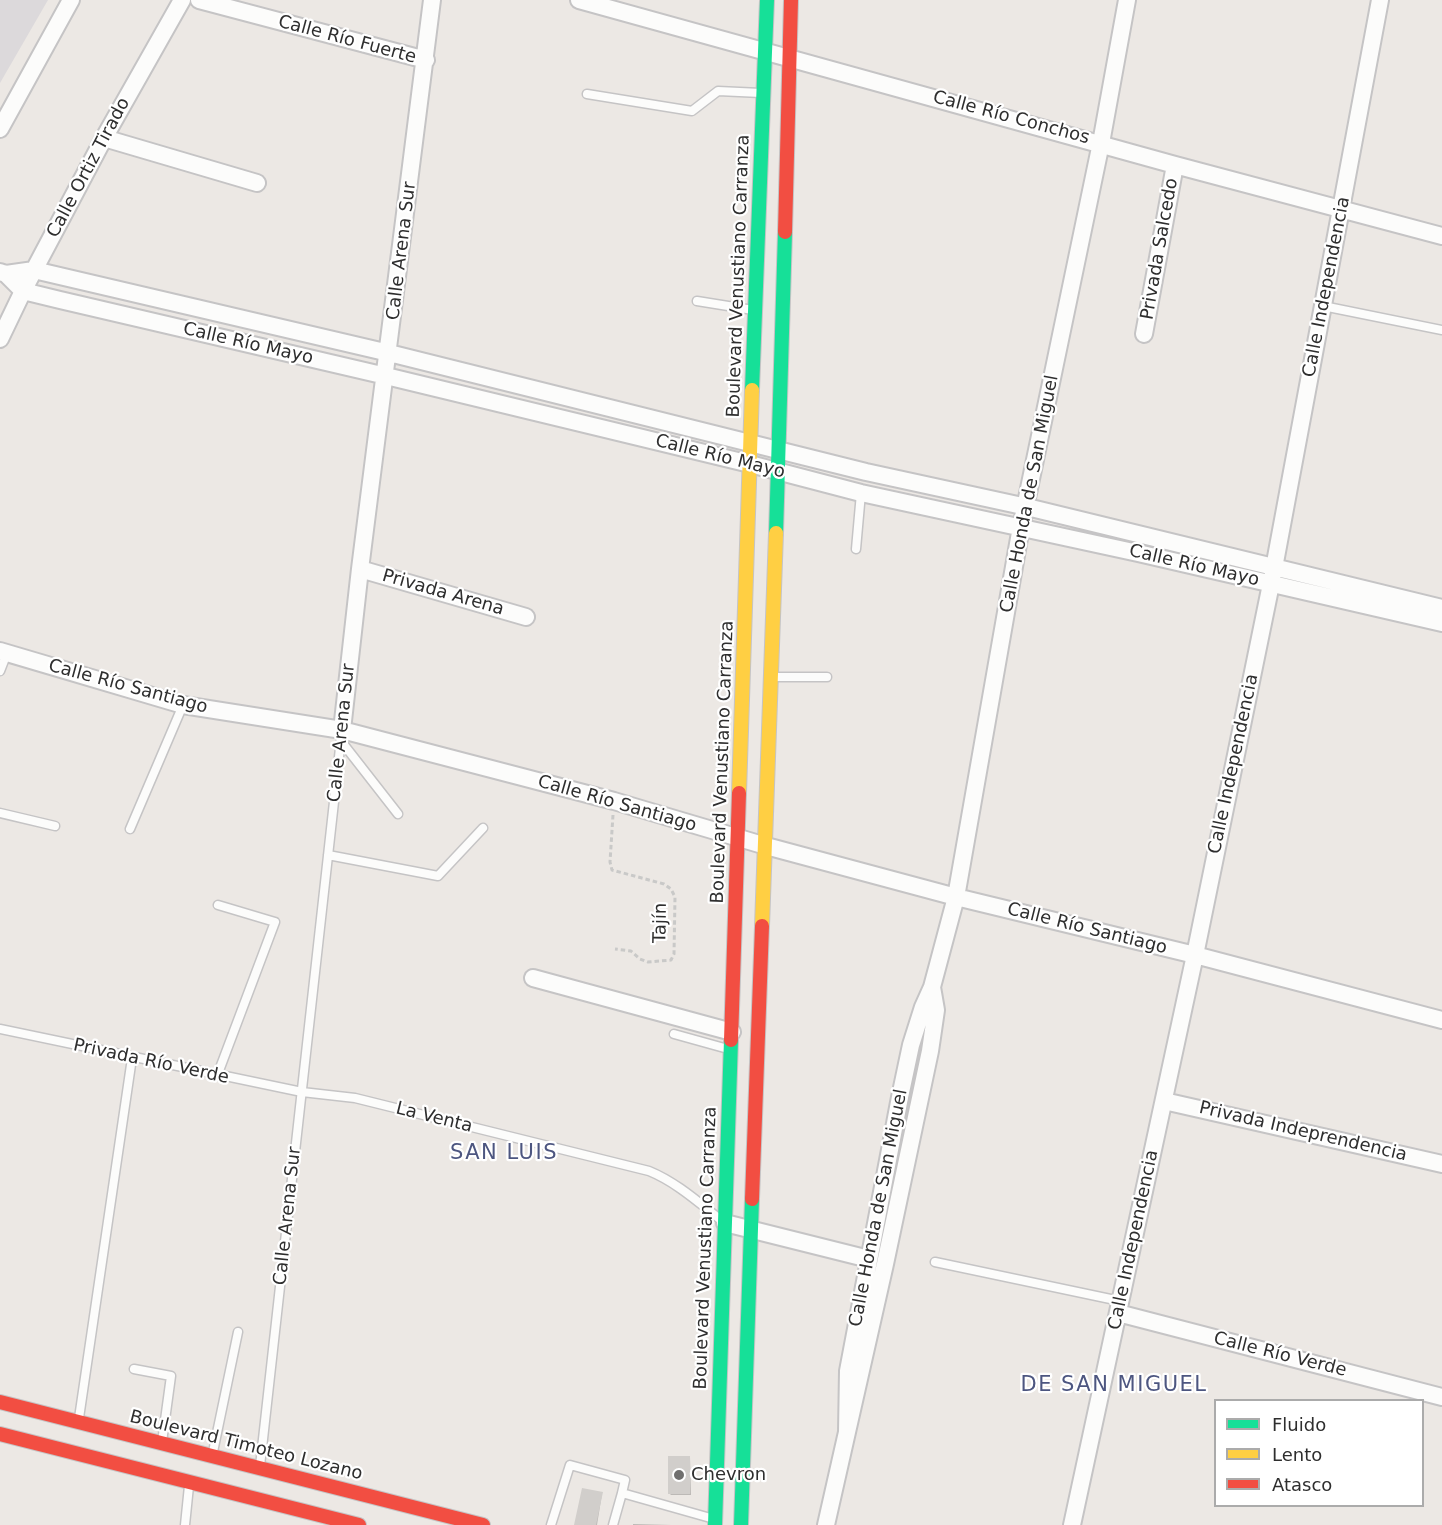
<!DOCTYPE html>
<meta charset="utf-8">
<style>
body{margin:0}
#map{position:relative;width:1442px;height:1525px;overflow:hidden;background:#ece8e4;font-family:"DejaVu Sans",sans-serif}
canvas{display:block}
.legend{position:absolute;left:1214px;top:1399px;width:210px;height:108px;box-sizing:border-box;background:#fff;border:2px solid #ababab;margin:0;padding:8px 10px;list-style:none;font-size:18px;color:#2e2e2e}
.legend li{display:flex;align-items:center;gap:12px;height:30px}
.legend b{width:30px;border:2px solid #ababab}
</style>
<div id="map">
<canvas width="1442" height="1525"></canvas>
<ul class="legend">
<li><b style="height:8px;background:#16e098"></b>Fluido</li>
<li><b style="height:8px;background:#ffcf43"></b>Lento</li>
<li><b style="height:8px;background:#f24e42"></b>Atasco</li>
</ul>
</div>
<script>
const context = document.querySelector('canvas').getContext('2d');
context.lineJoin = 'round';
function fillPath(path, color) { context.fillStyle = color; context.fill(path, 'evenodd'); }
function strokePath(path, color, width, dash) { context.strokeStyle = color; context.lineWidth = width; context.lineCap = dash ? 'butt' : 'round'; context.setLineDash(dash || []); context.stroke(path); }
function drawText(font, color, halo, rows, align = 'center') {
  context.font = font + ' "DejaVu Sans",sans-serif'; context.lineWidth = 4.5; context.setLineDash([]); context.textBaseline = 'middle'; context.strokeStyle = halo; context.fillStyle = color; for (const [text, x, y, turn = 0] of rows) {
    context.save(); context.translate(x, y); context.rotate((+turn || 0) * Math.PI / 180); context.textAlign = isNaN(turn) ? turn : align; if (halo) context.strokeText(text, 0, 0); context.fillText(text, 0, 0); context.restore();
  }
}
fillPath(new Path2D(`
 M 0,0 L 48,0 L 0,83 Z`), '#dcd9db');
fillPath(new Path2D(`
 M 690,1457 L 691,1495 L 671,1495 L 669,1493 Z
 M 602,1494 L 597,1525 L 575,1525 Z
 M 633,1524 L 672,1525 L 673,1525 L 633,1525 Z`), '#0003');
fillPath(new Path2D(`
 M 668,1456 L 690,1456 L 690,1494 L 668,1494 Z
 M 582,1488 L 603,1492 L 596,1525 L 574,1525 Z`), '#d1cecb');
const lane = new Path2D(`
 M 587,94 L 692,111 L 718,91 L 761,93
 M 697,301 L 753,310
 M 1323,306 L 1442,330
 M 856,549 L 861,493
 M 0,671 L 7,653
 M 772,677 L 827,677
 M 341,741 L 398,814
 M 0,813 L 55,826
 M 130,829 L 183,705
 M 328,855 L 438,876 L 483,828
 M 0,1029 L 302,1092 L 355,1098 L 649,1171 C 676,1182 698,1202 721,1220
 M 674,1034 L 728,1049
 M 217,1076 L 275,922 L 218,905
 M 935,1262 L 1120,1301
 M 134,1369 L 171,1376 L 162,1442
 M 79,1418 L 132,1058
 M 213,1452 L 238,1332
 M 260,1466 L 342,730
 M 185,1525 L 189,1486
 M 551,1525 L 570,1465 L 625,1480 L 622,1493
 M 613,1525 L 622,1493 L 714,1519`);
const street = new Path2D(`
 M 199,0 L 426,60
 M 579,0 L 1175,165 L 1442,236
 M 0,129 L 71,0
 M 104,138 L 257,183
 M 0,272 L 6,274 L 23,291 L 60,300 L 386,376 L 750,464 L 861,493 L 1138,553 L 1442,623
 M 6,274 L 34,270 L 389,353 L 866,472 L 1027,507 L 1442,608
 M 1144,334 L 1175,165
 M 0,339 L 23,291 L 104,138 L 182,0
 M 360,569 L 526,617
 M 0,651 L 183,705 L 342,730 L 614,801 L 766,846 L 956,897 L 1195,955 L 1442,1020
 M 342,730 L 360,569 L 432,0
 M 533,978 L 732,1032
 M 1164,1101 L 1442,1164
 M 725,1223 L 869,1259
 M 1118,1313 L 1442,1397
 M 847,1432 L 848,1371 L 900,1097 L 911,1045 L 923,1007 L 932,987 L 956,897 L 1021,527 L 1101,143 L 1127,0
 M 826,1525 L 885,1264 L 930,1051 L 936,1010 L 932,987
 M 1072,1525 L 1195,955 L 1271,584 L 1380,0`);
const fast = new Path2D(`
 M 752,390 L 767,0
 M 776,533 L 785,232
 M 715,1525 L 731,1040
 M 741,1525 L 752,1199`);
const slow = new Path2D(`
 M 739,793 L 752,390
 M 762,926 L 776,533`);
const jam = new Path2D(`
 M 785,232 L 791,0
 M 731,1040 L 739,793
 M 752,1199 L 762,926
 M 0,1402 L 483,1525
 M 0,1434 L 359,1525`);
strokePath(lane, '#c5c4c5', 11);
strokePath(street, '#c5c4c5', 20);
strokePath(fast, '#c5c4c5', 16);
strokePath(slow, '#c5c4c5', 16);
strokePath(jam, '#c5c4c5', 16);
strokePath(new Path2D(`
 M 613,815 L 610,862 L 612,870 L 664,884 L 671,889 L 675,897 L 674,954 L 671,960 L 648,962 L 640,959 L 631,951 L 615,949`), '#c9c9c8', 3, [4.5, 3]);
strokePath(lane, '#fcfcfb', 8);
strokePath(street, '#fcfcfb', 16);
strokePath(fast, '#16e098', 14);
strokePath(slow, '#ffcf43', 14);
strokePath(jam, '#f24e42', 14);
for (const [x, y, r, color] of [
 [679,1475,6,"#706f6e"]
]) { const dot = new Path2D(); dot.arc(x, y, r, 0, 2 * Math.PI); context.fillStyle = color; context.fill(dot); strokePath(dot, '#fff', 2); }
drawText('18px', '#2e2e2e', '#fff', [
 ["Calle Río Fuerte",347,40,15],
 ["Calle Río Conchos",1011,118,15],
 ["Calle Ortiz Tirado",89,168,-62],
 ["Privada Salcedo",1160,249,-80],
 ["Calle Arena Sur",402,251,-83],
 ["Boulevard Venustiano Carranza",739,276,-88],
 ["Calle Independencia",1327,287,-79],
 ["Calle Río Mayo",248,344,13],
 ["Calle Río Mayo",720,457,14],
 ["Calle Honda de San Miguel",1030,494,-79],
 ["Calle Río Mayo",1194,566,13],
 ["Privada Arena",443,593,16],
 ["Calle Río Santiago",128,687,15],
 ["Calle Arena Sur",342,733,-84],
 ["Boulevard Venustiano Carranza",723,762,-88],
 ["Calle Independencia",1234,764,-78],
 ["Calle Río Santiago",617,804,16],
 ["Tajín",661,923,-89],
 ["Calle Río Santiago",1087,929,14],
 ["Privada Río Verde",151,1062,12],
 ["La Venta",434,1118,14],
 ["Privada Indeprendencia",1303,1132,13],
 ["Calle Honda de San Miguel",879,1208,-79],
 ["Calle Arena Sur",288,1216,-84],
 ["Calle Independencia",1134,1240,-78],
 ["Boulevard Venustiano Carranza",706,1248,-88],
 ["Calle Río Verde",1280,1355,14],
 ["Boulevard Timoteo Lozano",246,1446,14]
]);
drawText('18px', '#2e2e2e', '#fff', [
 ["Chevron",691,1475]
], 'left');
context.letterSpacing = '1.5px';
drawText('21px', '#4d5680', '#fff', [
 ["SAN LUIS",504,1154],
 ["DE SAN MIGUEL",1114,1386]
]);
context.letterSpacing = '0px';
</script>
